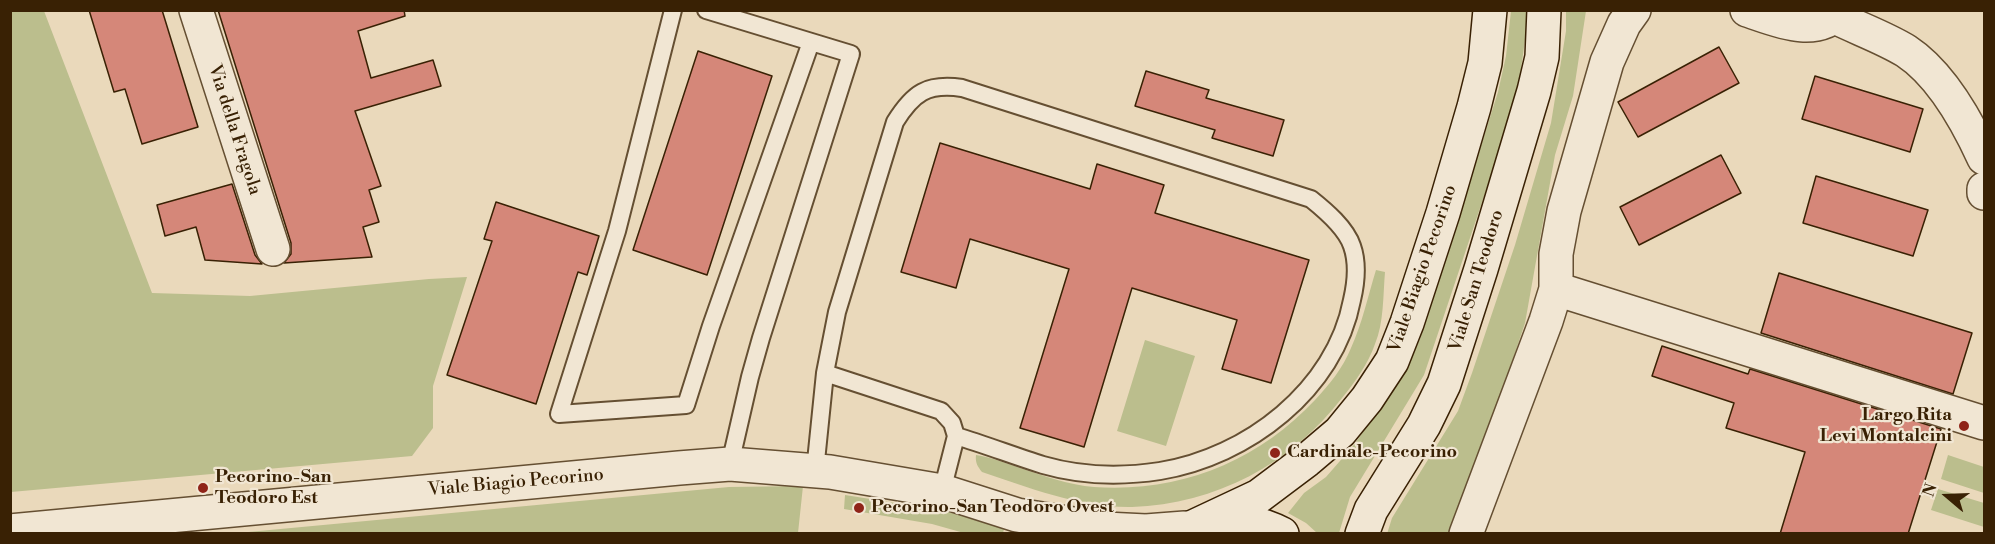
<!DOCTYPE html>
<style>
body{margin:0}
#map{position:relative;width:1995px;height:544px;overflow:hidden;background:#ead9bb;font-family:"Libre Bodoni",serif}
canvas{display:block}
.frame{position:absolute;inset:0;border:12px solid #392104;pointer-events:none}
.north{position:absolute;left:1917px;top:466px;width:60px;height:60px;-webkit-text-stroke:4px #f1e6d3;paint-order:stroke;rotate:289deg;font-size:16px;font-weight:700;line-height:24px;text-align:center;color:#392104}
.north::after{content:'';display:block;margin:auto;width:21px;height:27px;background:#392104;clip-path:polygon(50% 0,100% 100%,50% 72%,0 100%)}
</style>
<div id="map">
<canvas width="1995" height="544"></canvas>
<div class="frame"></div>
<div class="north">N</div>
</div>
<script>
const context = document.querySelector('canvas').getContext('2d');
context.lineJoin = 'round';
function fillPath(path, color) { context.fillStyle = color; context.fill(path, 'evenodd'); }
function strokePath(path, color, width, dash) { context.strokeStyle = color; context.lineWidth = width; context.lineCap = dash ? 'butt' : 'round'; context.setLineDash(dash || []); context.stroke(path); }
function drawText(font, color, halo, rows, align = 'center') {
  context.font = font + ' "Libre Bodoni",serif'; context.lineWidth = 4.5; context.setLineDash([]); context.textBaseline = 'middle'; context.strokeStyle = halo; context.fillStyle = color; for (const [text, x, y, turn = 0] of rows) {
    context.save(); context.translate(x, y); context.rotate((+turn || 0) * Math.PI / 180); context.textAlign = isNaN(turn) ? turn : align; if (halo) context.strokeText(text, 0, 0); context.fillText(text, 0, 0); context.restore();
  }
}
fillPath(new Path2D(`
 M 11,10 L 44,11 L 152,293 L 250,296 L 429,279 L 467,277 L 433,386 L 433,428 L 412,456 L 11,492 Z
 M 1511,11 L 1529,11 L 1517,98 L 1424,375 L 1350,497 L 1339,533 L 1317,533 L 1306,523 L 1288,513 L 1304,493 L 1326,477 L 1353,446 L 1405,373 L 1420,339 L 1498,92 L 1506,56 Z
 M 1566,11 L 1586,11 L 1573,96 L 1555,155 L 1525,323 L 1509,371 L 1448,533 L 1387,534 L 1392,518 L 1458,411 L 1472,373 L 1515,245 L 1551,123 L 1566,31 Z
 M 1376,270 L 1385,272 C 1383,295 1384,323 1375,344 C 1368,364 1355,382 1342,398 C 1291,464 1216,504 1132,507 C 1080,508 1030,488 982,472 C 978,467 975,463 976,455 C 991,457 1005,463 1020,468 C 1044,476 1069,485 1094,487 C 1179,493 1257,462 1315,400 C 1329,385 1343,368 1351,348 C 1362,324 1368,296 1376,270 Z
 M 1145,340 L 1195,356 L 1166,446 L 1117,431 Z
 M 1948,455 L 1984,467 L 1984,493 L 1941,479 Z
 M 803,486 L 798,533 L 227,534 L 729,487 Z
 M 1938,489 L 1984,503 L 1984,527 L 1931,510 Z
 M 845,495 L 946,511 L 998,527 L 1004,529 L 1003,533 L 964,533 L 932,524 L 844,509 Z`), '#bbbe8d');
const building = new Path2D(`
 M 89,10 L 162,10 L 198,127 L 142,144 L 125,89 L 114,92 Z
 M 218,10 L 404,10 L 405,16 L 358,31 L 371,78 L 433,60 L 441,86 L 355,111 L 381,186 L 369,190 L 379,222 L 363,227 L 372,257 L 284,263 L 291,254 L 291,243 Z
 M 1719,47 L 1739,83 L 1638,137 L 1618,102 Z
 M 698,51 L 772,76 L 707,275 L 633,250 Z
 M 1146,71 L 1209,90 L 1206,98 L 1284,120 L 1273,156 L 1212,138 L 1215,130 L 1135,106 Z
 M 1815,76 L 1923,109 L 1910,152 L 1802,119 Z
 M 940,143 L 1090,189 L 1097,164 L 1164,185 L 1155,213 L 1309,260 L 1271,383 L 1222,369 L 1237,320 L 1132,288 L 1084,447 L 1020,428 L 1069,269 L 970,239 L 956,288 L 901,272 Z
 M 1721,155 L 1741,193 L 1639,245 L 1620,207 Z
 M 1816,176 L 1928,210 L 1913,256 L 1803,223 Z
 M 232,184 L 255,255 L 262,264 L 205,260 L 196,227 L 165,236 L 157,205 Z
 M 496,202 L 599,236 L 587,275 L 578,272 L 536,404 L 447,375 L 492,241 L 484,239 Z
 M 1779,273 L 1972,333 L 1953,394 L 1761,333 Z
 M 1662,346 L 1748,374 L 1750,369 L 1941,429 L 1908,534 L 1780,534 L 1805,452 L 1726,428 L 1734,403 L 1652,376 Z`);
fillPath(building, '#d58779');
strokePath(building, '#392104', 1.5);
const service = new Path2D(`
 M 673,10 L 617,231 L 559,414 L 686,405 L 711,326 L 811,42
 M 706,10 L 851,54 L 761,338 L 750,377 L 730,464
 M 825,373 L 941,411 L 952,423 L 956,436 L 942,491
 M 815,471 L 825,373 L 837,312 L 895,122 C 913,93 927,83 962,88 L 1311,199 C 1326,211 1346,228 1352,246 C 1358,263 1356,283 1352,300 C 1335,390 1247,457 1160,471 C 1121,477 1081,476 1043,465 C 1014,456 986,445 956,436`);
const minor = new Path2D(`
 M 196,10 L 273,249
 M 1747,10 C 1777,20 1816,38 1841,10
 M 1835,17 C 1857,28 1885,38 1906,51 C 1941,74 1967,121 1984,158
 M 1984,189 L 1984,193
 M 1556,289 L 1984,423
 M 10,531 L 679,468 L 730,464 L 830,472 L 942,491 L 1017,515 L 1105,529 L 1146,531 L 1185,528
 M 1466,534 L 1546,321 L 1556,289 L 1556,254 L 1564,211 L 1607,62 L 1624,24 L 1634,10`);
const secondary = new Path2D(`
 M 1213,518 C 1238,520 1259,522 1282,534
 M 1178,534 L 1259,496 L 1307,460 L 1340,432 L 1367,399 L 1392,361 L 1407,323 L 1443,213 L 1474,107 L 1485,63 L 1490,10
 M 1362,534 L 1371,510 L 1424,425 L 1444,384 L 1481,269 L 1534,91 L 1542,57 L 1544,10`);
strokePath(service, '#654f32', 20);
strokePath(minor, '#654f32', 36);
strokePath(secondary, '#392104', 36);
strokePath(service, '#f1e6d3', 16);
strokePath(minor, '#f1e6d3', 33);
strokePath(secondary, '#f1e6d3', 33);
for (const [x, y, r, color] of [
 [1964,426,6,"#8f2418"],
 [1275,453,6,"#8f2418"],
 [203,488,6,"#8f2418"],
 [859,508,6,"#8f2418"]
]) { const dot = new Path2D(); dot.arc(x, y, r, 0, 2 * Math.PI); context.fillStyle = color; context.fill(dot); strokePath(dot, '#f1e6d3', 2); }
drawText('18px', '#392104', '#f1e6d3', [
 ["Via della Fragola",234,130,72],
 ["Viale Biagio Pecorino",1423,269,-71],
 ["Viale San Teodoro",1477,281,-73],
 ["Viale Biagio Pecorino",516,483,-5]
]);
drawText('bold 18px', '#392104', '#f1e6d3', [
 ["Largo Rita",1952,416,"right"],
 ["Levi Montalcini",1952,437,"right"],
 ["Cardinale-Pecorino",1287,453],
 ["Pecorino-San",215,478],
 ["Teodoro Est",215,499],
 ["Pecorino-San Teodoro Ovest",871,508]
], 'left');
</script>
